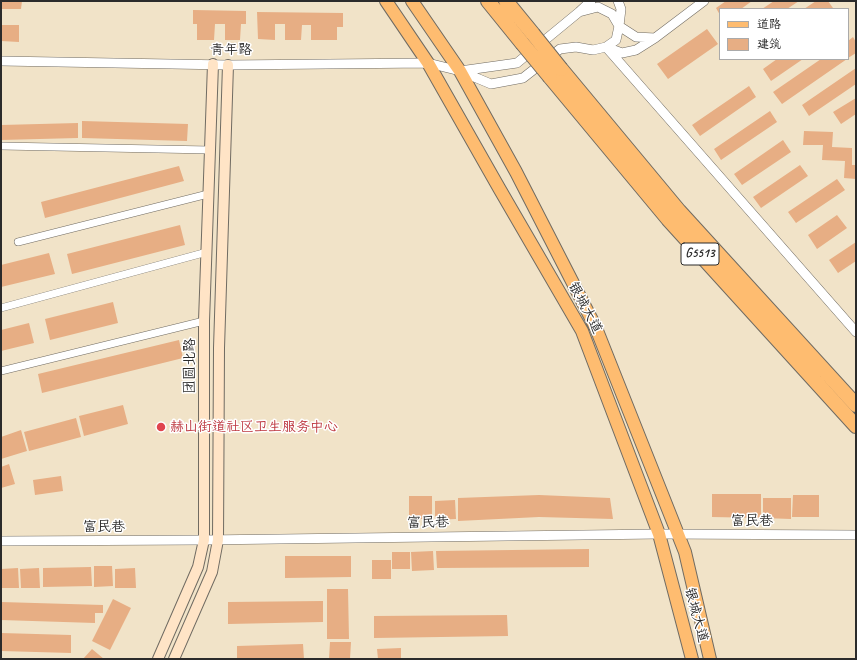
<!DOCTYPE html>
<meta charset="utf-8">
<style>
body{margin:0}
#map{position:relative;width:857px;height:660px;overflow:hidden;background:#f1e3c8;font-family:Caveat,"LXGW WenKai TC",sans-serif}
canvas{display:block}
.frame{position:absolute;inset:0;border:2px solid #2b2b2b;pointer-events:none}
.legend{position:absolute;left:719px;top:8px;width:130px;height:52px;box-sizing:border-box;background:#fff;border:1px solid #aaa;margin:0;padding:5px 7px;list-style:none;font-size:12px;color:#2b2b2b}
.legend li{display:flex;align-items:center;gap:8px;height:20px}
.legend b{width:20px;border:1px solid #aaa}
</style>
<div id="map">
<canvas width="857" height="660"></canvas>
<div class="frame"></div>
<ul class="legend">
<li><b style="height:5px;background:#febc70"></b>道路</li>
<li><b style="height:11px;background:#e7ae84"></b>建筑</li>
</ul>
</div>
<script>
const context = document.querySelector('canvas').getContext('2d');
context.lineJoin = 'round';
function fillPath(path, color) { context.fillStyle = color; context.fill(path, 'evenodd'); }
function strokePath(path, color, width, dash) { context.strokeStyle = color; context.lineWidth = width; context.lineCap = dash ? 'butt' : 'round'; context.setLineDash(dash || []); context.stroke(path); }
function drawText(font, color, halo, rows, align = 'center') {
  context.font = font + ' Caveat,"LXGW WenKai TC",sans-serif'; context.lineWidth = 3; context.setLineDash([]); context.textBaseline = 'middle'; context.strokeStyle = halo; context.fillStyle = color; for (const [text, x, y, turn = 0] of rows) {
    context.save(); context.translate(x, y); context.rotate((+turn || 0) * Math.PI / 180); context.textAlign = isNaN(turn) ? turn : align; if (halo) context.strokeText(text, 0, 0); context.fillText(text, 0, 0); context.restore();
  }
}
fillPath(new Path2D(`
 M 1,1 L 22,1 L 21,9 L 1,9 Z
 M 726,1 L 752,1 L 741,9 L 720,9 L 720,15 L 716,8 Z
 M 774,1 L 799,1 L 787,9 L 762,9 Z
 M 816,1 L 828,1 L 833,8 L 831,9 L 804,9 Z
 M 193,10 L 246,11 L 246,24 L 241,24 L 240,40 L 225,40 L 225,24 L 215,24 L 214,40 L 197,40 L 197,24 L 193,24 Z
 M 257,12 L 343,13 L 343,27 L 337,27 L 337,40 L 311,40 L 311,25 L 302,25 L 301,40 L 285,40 L 285,24 L 275,24 L 275,40 L 258,39 Z
 M 1,25 L 19,25 L 19,42 L 1,41 Z
 M 707,29 L 718,44 L 668,79 L 657,64 Z
 M 853,37 L 856,42 L 856,53 L 848,58 L 848,41 Z
 M 777,59 L 803,59 L 771,81 L 763,69 Z
 M 821,59 L 847,59 L 782,104 L 773,92 Z
 M 856,68 L 856,84 L 809,116 L 802,105 Z
 M 749,86 L 756,97 L 700,136 L 692,125 Z
 M 856,98 L 856,114 L 841,124 L 833,112 Z
 M 770,111 L 777,122 L 721,160 L 714,149 Z
 M 82,121 L 188,124 L 187,141 L 82,138 Z
 M 78,123 L 78,138 L 1,140 L 1,125 Z
 M 804,131 L 833,132 L 832,147 L 852,148 L 852,165 L 856,165 L 856,179 L 844,178 L 845,161 L 822,160 L 823,145 L 803,145 Z
 M 783,140 L 791,152 L 742,185 L 734,174 Z
 M 800,165 L 808,176 L 761,208 L 753,197 Z
 M 179,166 L 184,181 L 45,218 L 41,202 Z
 M 837,179 L 845,190 L 796,223 L 788,212 Z
 M 837,215 L 847,228 L 817,249 L 808,235 Z
 M 180,225 L 185,245 L 72,274 L 67,254 Z
 M 856,242 L 856,261 L 838,273 L 829,260 Z
 M 49,253 L 55,274 L 1,287 L 1,265 Z
 M 113,302 L 118,323 L 50,340 L 45,319 Z
 M 29,323 L 34,343 L 1,351 L 1,330 Z
 M 179,340 L 183,358 L 42,393 L 38,374 Z
 M 123,405 L 128,424 L 84,436 L 79,416 Z
 M 76,418 L 81,437 L 29,451 L 24,432 Z
 M 21,430 L 27,451 L 1,459 L 1,437 Z
 M 9,464 L 15,484 L 1,488 L 1,467 Z
 M 61,476 L 63,491 L 35,495 L 33,480 Z
 M 712,494 L 761,494 L 761,518 L 712,517 Z
 M 539,495 L 610,498 L 613,519 L 539,517 L 458,521 L 458,498 Z
 M 793,495 L 819,495 L 819,517 L 792,517 Z
 M 409,496 L 432,496 L 432,519 L 409,519 Z
 M 763,498 L 791,498 L 791,519 L 763,518 Z
 M 455,500 L 456,519 L 435,520 L 435,501 Z
 M 589,549 L 589,567 L 437,568 L 436,551 Z
 M 433,551 L 434,570 L 412,571 L 411,552 Z
 M 392,552 L 410,552 L 410,569 L 392,569 Z
 M 285,556 L 351,556 L 351,577 L 285,578 Z
 M 372,560 L 391,560 L 391,579 L 372,579 Z
 M 94,566 L 112,566 L 113,586 L 94,587 Z
 M 91,567 L 92,586 L 43,587 L 43,568 Z
 M 18,568 L 19,588 L 1,588 L 1,569 Z
 M 39,568 L 40,588 L 21,588 L 20,569 Z
 M 135,568 L 136,588 L 115,588 L 115,569 Z
 M 327,589 L 348,589 L 349,639 L 327,639 Z
 M 113,599 L 131,608 L 110,650 L 92,641 Z
 M 323,601 L 323,622 L 228,624 L 228,602 Z
 M 1,602 L 103,605 L 103,613 L 95,613 L 95,623 L 1,620 Z
 M 507,615 L 508,636 L 374,638 L 374,616 Z
 M 1,633 L 71,635 L 71,653 L 1,651 Z
 M 330,642 L 351,642 L 350,659 L 329,659 Z
 M 303,644 L 304,659 L 237,659 L 237,646 Z
 M 401,648 L 401,659 L 378,659 L 377,649 Z
 M 92,649 L 104,659 L 83,659 Z`), '#e7ae84');
const minor = new Path2D(`
 M 1,146 L 210,150
 M 18,242 L 208,194
 M 1,308 L 207,252
 M 1,371 L 204,321`);
const tertiary = new Path2D(`
 M 618,1 L 621,9 L 619,26 L 636,37 L 655,38
 M 704,1 L 655,38 L 636,50 L 622,53 L 606,47 L 856,332
 M 579,12 L 598,7 L 612,14 L 619,26 L 616,40 L 606,47 L 593,50 L 576,47 L 560,49 L 523,78 L 491,84 L 460,71 L 517,63 L 579,12 L 591,1
 M 1,61 L 228,65 L 428,63 L 460,71
 M 1,541 L 204,540 L 659,534 L 856,535`);
const secondary = new Path2D(`
 M 158,659 L 198,567 L 204,540 L 204,321 L 213,64
 M 174,659 L 212,572 L 218,540 L 219,348 L 228,65`);
const primary = new Path2D(`
 M 386,1 L 428,63 L 499,188 L 582,331 L 659,534 L 692,659
 M 412,1 L 460,71 L 516,172 L 596,328 L 685,552 L 710,659`);
const motorway = new Path2D(`
 M 488,1 L 522,43
 M 506,1 L 533,34
 M 561,69 L 679,211 L 856,405
 M 550,77 L 668,219 L 856,426`);
strokePath(minor, '#706b62', 8);
strokePath(tertiary, '#706b62', 10);
strokePath(secondary, '#706b62', 12);
strokePath(primary, '#706b62', 14);
strokePath(motorway, '#706b62', 16);
strokePath(minor, '#fff', 7);
strokePath(tertiary, '#fff', 9);
strokePath(secondary, '#ffe4c6', 10);
strokePath(primary, '#febc70', 12);
strokePath(motorway, '#febc70', 14);
const motorwayBridge = new Path2D(`
 M 533,34 L 561,69
 M 522,43 L 550,77`);
strokePath(motorwayBridge, '#706b62', 16, []);
strokePath(motorwayBridge, '#febc70', 14);
for (const [x, y, r, color] of [
 [161,427,5,"#e0444e"]
]) { const dot = new Path2D(); dot.arc(x, y, r, 0, 2 * Math.PI); context.fillStyle = color; context.fill(dot); strokePath(dot, '#fff', 1.5); }
for (const [x, y, w] of [
 [700,254,38]
]) { const box = new Path2D(); box.roundRect(x - w / 2, y - 11, w, 22, 3); context.fillStyle = '#fff'; context.fill(box); strokePath(box, '#2b2b2b', 1); }
drawText('bold 13px', '#2b2b2b', null, [
 ["G5513",700,254]
]);
drawText('14px', '#2b2b2b', '#fff', [
 ["青年路",231,50],
 ["银城大道",585,308,62],
 ["团圆北路",190,366,-90],
 ["富民巷",752,521],
 ["富民巷",428,523,-1],
 ["富民巷",104,527],
 ["银城大道",696,615,75]
]);
drawText('14px', '#be3a42', '#fff', [
 ["赫山街道社区卫生服务中心",170,427]
], 'left');
</script>
